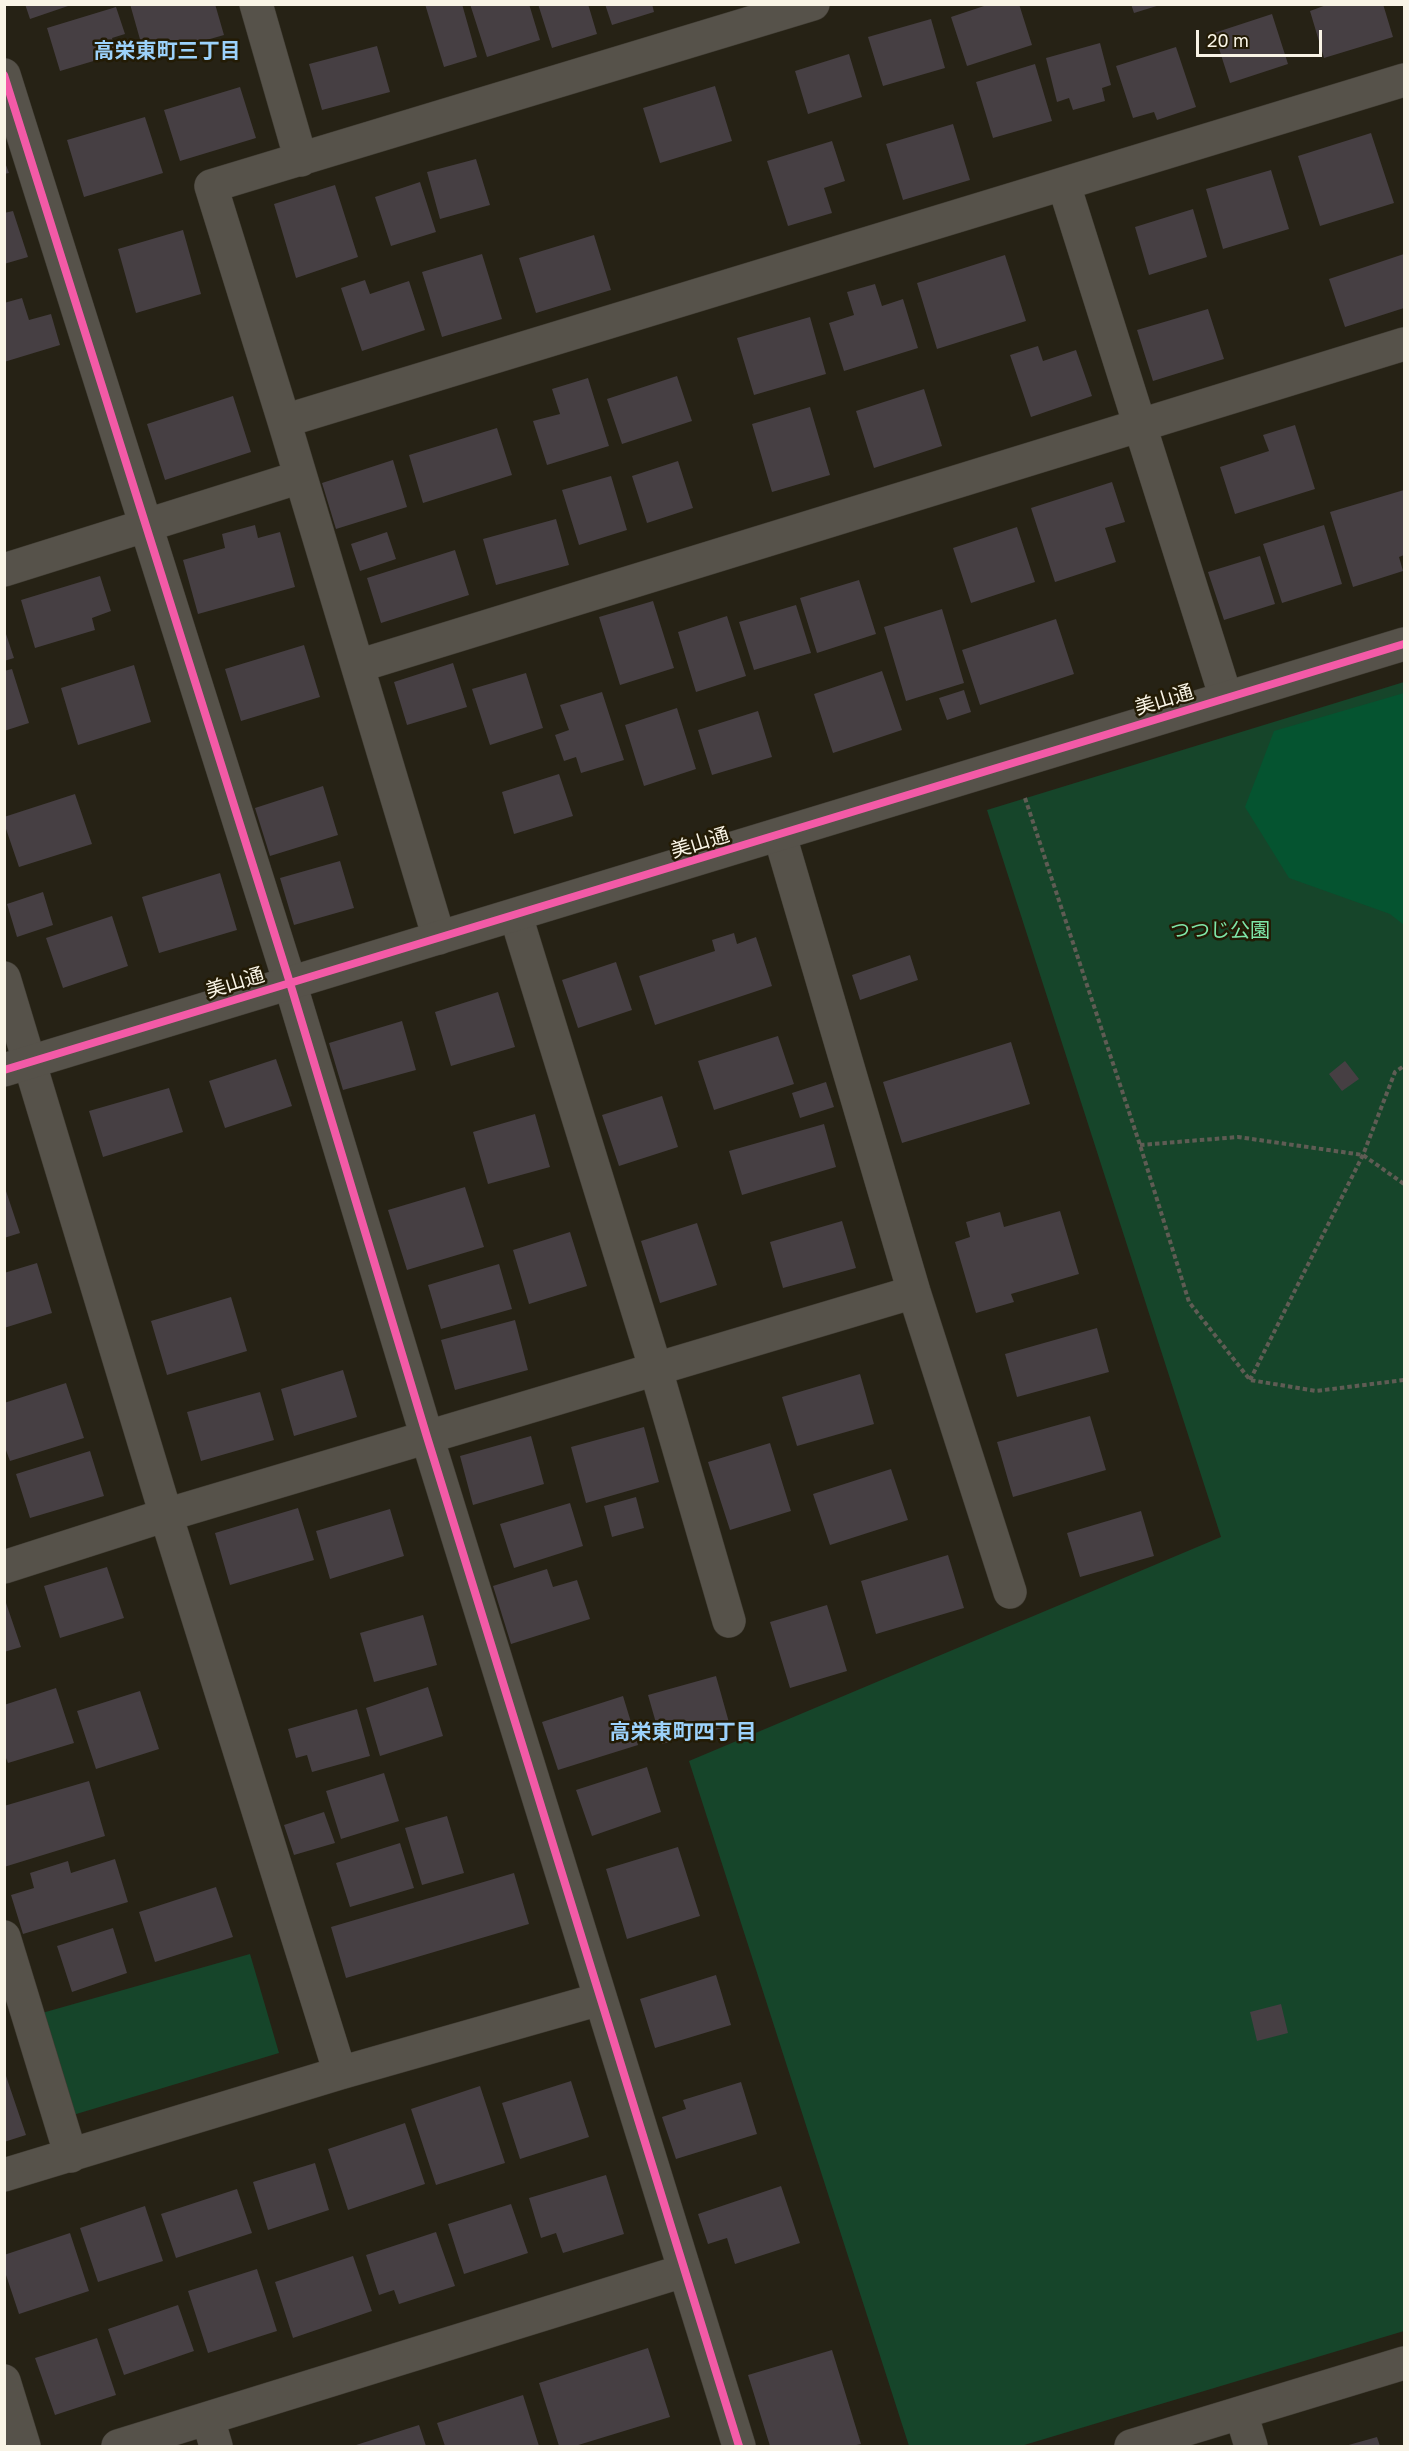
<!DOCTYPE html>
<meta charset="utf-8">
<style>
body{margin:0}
#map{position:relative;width:1409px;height:2451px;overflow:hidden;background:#262215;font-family:"Golos Text",sans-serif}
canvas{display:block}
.frame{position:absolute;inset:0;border:6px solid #f9f4e6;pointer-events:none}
.scale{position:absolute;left:1196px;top:30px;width:126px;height:27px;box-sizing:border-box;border:3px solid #f9f4e6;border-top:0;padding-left:8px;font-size:18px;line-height:21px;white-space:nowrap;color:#f9f4e6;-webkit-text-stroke:4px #231b05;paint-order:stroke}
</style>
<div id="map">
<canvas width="1409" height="2451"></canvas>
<div class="frame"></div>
<div class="scale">20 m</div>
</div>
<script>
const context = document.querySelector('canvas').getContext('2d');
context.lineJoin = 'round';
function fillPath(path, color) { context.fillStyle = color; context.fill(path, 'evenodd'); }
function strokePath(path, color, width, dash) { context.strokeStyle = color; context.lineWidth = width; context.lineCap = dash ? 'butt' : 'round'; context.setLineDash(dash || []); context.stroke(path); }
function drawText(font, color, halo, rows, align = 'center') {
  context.font = font + ' "Golos Text","Noto Sans JP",sans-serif'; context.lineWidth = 5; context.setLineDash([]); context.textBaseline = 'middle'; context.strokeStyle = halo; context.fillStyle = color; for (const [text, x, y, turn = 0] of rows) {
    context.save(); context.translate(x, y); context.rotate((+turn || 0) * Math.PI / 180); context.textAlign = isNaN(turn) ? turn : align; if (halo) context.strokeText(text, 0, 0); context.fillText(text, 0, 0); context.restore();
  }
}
fillPath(new Path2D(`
 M 1404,682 L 1404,2331 L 1021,2446 L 909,2446 L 689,1761 L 1221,1537 L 987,810 Z
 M 250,1954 L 279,2053 L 73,2115 L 42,2013 Z`), '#16452a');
fillPath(new Path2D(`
 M 1404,693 L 1404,925 L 1390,914 L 1289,878 L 1245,807 L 1274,731 Z`), '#055430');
fillPath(new Path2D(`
 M 25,4 L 71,4 L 71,5 L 30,19 Z
 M 130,4 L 215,4 L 224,35 L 182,47 L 180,40 L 143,50 Z
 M 425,4 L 462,4 L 477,57 L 444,67 Z
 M 470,4 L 529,4 L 540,40 L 487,57 Z
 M 538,4 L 588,4 L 597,34 L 552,48 Z
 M 605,4 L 652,4 L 654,12 L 612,25 Z
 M 990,4 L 1019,4 L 1032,45 L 967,66 L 951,17 Z
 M 1131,4 L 1160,4 L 1160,5 L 1134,13 Z
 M 1329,4 L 1383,4 L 1393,37 L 1324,58 L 1310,11 Z
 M 116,7 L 125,34 L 112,38 L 117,54 L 60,71 L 47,28 Z
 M 1272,14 L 1288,64 L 1230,83 L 1214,33 Z
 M 931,19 L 945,68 L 883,86 L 868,37 Z
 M 1100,43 L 1111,85 L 1102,88 L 1105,101 L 1073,110 L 1069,98 L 1057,102 L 1046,58 Z
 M 377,46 L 390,92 L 322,110 L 309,64 Z
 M 1176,47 L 1196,107 L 1157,120 L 1154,112 L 1133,118 L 1116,66 Z
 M 849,54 L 862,97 L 808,114 L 795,71 Z
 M 1035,64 L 1052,121 L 993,138 L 976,82 Z
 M 715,86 L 732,141 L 660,163 L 643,108 Z
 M 240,87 L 256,138 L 180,161 L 164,110 Z
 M 145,117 L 163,173 L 84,197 L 67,140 Z
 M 953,124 L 970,180 L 903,200 L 886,144 Z
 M 1371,133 L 1394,203 L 1320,226 L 1298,156 Z
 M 832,141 L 845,181 L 824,188 L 832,213 L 788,226 L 767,161 Z
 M 476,159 L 490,205 L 440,219 L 427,172 Z
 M 4,160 L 9,173 L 4,174 Z
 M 1271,170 L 1289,229 L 1223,249 L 1206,189 Z
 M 420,182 L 436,232 L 391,246 L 375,197 Z
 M 335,185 L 358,257 L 296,278 L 274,204 Z
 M 1193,209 L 1207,257 L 1149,275 L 1135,227 Z
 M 13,211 L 28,257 L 4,264 L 4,213 Z
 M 183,230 L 201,294 L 136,313 L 118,249 Z
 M 594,235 L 611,290 L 536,313 L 519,258 Z
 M 482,254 L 502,319 L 442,337 L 422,272 Z
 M 1404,254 L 1404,308 L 1345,327 L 1329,279 Z
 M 1005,255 L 1026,321 L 937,349 L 917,283 Z
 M 365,280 L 370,294 L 409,281 L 425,330 L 362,351 L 341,288 Z
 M 875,284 L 882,306 L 903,299 L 918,348 L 844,371 L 829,323 L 854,315 L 847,292 Z
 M 22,298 L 29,320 L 51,314 L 60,345 L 4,362 L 4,303 Z
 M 1208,309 L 1224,359 L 1153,381 L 1137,330 Z
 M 810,317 L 826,374 L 754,395 L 737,338 Z
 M 1038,346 L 1043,361 L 1076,350 L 1092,396 L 1031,417 L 1010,355 Z
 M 677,376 L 692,421 L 622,444 L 607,399 Z
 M 588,378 L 609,446 L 547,465 L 533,421 L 560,414 L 552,389 Z
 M 924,389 L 942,446 L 874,468 L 856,411 Z
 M 233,396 L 251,452 L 165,480 L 147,424 Z
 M 810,407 L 830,475 L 772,492 L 752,424 Z
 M 1295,425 L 1315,489 L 1235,514 L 1220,467 L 1269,451 L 1263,435 Z
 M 497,428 L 512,475 L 423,503 L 409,455 Z
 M 393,460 L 407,507 L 336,529 L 322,483 Z
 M 678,461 L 693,508 L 647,523 L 632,476 Z
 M 611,476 L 627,530 L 579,545 L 562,490 Z
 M 1112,482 L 1125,522 L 1105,528 L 1116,562 L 1055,582 L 1031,508 Z
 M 1404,490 L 1404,555 L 1399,557 L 1403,571 L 1353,587 L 1330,512 Z
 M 556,519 L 569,565 L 496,585 L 483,539 Z
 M 255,525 L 258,538 L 280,532 L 295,587 L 198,614 L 183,560 L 225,548 L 222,534 Z
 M 1324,525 L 1342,584 L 1282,603 L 1263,544 Z
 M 1017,527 L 1035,582 L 971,603 L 953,548 Z
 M 387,532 L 396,559 L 360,571 L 351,544 Z
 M 455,550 L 469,595 L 381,623 L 367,578 Z
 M 1260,556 L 1275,604 L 1224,620 L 1208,572 Z
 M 100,576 L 111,611 L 92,618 L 95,630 L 35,648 L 21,600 Z
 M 859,580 L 876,634 L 817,653 L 800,598 Z
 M 653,601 L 674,668 L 620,685 L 599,617 Z
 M 796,605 L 811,653 L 754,670 L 739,622 Z
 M 942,609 L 964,683 L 906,701 L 884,627 Z
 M 727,616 L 746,676 L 696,692 L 678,632 Z
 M 1056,619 L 1074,674 L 980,705 L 962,650 Z
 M 4,628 L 14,658 L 4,661 Z
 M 304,645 L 320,697 L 241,721 L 225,669 Z
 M 453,663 L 467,707 L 407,725 L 394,682 Z
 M 134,665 L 151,722 L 78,745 L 61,688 Z
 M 12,669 L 29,723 L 4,731 L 4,671 Z
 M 882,671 L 902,730 L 833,753 L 814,694 Z
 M 526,673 L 543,728 L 490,745 L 472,689 Z
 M 964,690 L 971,712 L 947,720 L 939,698 Z
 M 602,692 L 624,760 L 581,773 L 576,757 L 564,761 L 555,735 L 569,730 L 560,705 Z
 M 677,708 L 696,769 L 644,786 L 625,725 Z
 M 758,711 L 772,757 L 712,775 L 698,730 Z
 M 559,774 L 573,816 L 514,834 L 502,792 Z
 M 323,786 L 338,835 L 270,856 L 255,808 Z
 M 75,794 L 92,844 L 19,867 L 4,823 L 4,817 Z
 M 340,861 L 354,908 L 294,925 L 280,878 Z
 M 220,873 L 237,930 L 159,953 L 142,897 Z
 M 43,892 L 53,925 L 17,937 L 7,904 Z
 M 112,916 L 128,966 L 63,988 L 46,938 Z
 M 734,933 L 737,944 L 756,937 L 772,986 L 655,1025 L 639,976 L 715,951 L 712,940 Z
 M 910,955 L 918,980 L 860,1000 L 852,975 Z
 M 616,962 L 632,1010 L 578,1028 L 562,980 Z
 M 498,992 L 515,1047 L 451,1066 L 435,1012 Z
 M 402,1021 L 416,1070 L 343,1090 L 329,1043 Z
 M 778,1036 L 794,1084 L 714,1110 L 698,1061 Z
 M 1011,1042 L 1030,1104 L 902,1143 L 883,1082 Z
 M 276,1059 L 292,1106 L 225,1128 L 209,1081 Z
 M 1345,1061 L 1359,1079 L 1342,1091 L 1329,1074 Z
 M 826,1082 L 834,1107 L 800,1118 L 792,1093 Z
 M 169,1088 L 183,1132 L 103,1157 L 89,1111 Z
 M 662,1096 L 678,1147 L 619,1166 L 602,1115 Z
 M 535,1114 L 550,1167 L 488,1184 L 473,1132 Z
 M 824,1124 L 836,1167 L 742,1195 L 729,1151 Z
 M 4,1185 L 20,1233 L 4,1238 Z
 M 465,1187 L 484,1247 L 407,1270 L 388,1210 Z
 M 1060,1211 L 1079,1274 L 1011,1294 L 1014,1302 L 976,1313 L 955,1242 L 970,1237 L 966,1222 L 1000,1212 L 1004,1227 Z
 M 842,1221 L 856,1268 L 783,1288 L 770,1242 Z
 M 697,1223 L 717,1285 L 660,1303 L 641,1241 Z
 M 570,1232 L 587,1286 L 529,1304 L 513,1250 Z
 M 37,1263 L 52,1313 L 4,1328 L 4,1273 Z
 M 499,1264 L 512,1309 L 441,1329 L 428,1285 Z
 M 231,1297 L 247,1351 L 167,1375 L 151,1321 Z
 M 515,1320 L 528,1370 L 455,1390 L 441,1340 Z
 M 1097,1328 L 1109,1372 L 1017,1397 L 1005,1354 Z
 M 343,1370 L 357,1417 L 294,1436 L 281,1389 Z
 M 860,1374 L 874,1424 L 797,1446 L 782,1397 Z
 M 66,1383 L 84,1438 L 10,1461 L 4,1445 L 4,1403 Z
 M 260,1392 L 274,1440 L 201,1461 L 187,1412 Z
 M 1090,1416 L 1106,1470 L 1013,1497 L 997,1442 Z
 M 644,1427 L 659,1482 L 586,1503 L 571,1447 Z
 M 531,1436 L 544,1484 L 473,1505 L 460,1456 Z
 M 770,1443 L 791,1511 L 730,1530 L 708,1462 Z
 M 90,1451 L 104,1496 L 30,1518 L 16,1474 Z
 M 891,1469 L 908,1520 L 830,1545 L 813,1494 Z
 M 636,1497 L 644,1528 L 612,1537 L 604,1506 Z
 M 570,1503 L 583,1546 L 514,1568 L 500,1524 Z
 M 298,1508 L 314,1560 L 230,1585 L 215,1533 Z
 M 390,1509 L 404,1556 L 330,1579 L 316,1531 Z
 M 1141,1511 L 1154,1556 L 1080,1577 L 1067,1533 Z
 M 948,1555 L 964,1608 L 876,1634 L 861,1581 Z
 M 107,1567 L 124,1618 L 60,1638 L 44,1586 Z
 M 547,1569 L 553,1587 L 577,1580 L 590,1619 L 511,1644 L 493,1586 Z
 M 4,1597 L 21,1647 L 4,1652 Z
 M 827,1605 L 847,1671 L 790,1688 L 770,1622 Z
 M 423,1615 L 437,1665 L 374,1682 L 360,1633 Z
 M 716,1676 L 730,1726 L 662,1744 L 648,1695 Z
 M 428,1687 L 443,1736 L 380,1756 L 366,1708 Z
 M 56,1688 L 74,1743 L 8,1763 L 4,1753 L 4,1705 Z
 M 140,1691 L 159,1749 L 96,1769 L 77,1711 Z
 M 623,1696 L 638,1745 L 558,1770 L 542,1722 Z
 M 357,1709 L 370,1756 L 312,1772 L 307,1755 L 296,1758 L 288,1729 Z
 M 647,1767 L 661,1812 L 592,1836 L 576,1790 Z
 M 384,1773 L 399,1821 L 341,1839 L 326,1791 Z
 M 89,1781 L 105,1836 L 4,1867 L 4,1806 Z
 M 324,1812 L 335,1843 L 294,1855 L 284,1825 Z
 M 447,1816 L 464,1873 L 422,1885 L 405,1828 Z
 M 400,1843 L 414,1888 L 350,1907 L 336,1863 Z
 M 678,1847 L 700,1916 L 627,1939 L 606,1869 Z
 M 115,1859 L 128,1902 L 23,1934 L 11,1895 L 34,1888 L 30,1873 L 68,1861 L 71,1873 Z
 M 514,1873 L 529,1924 L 346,1978 L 331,1927 Z
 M 216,1887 L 233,1937 L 155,1962 L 139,1912 Z
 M 113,1928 L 127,1973 L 72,1992 L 57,1946 Z
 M 716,1975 L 731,2025 L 655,2048 L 640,1999 Z
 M 1281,2004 L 1288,2033 L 1257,2041 L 1250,2012 Z
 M 4,2070 L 26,2135 L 4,2142 Z
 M 571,2081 L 589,2137 L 520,2159 L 502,2103 Z
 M 741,2082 L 757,2134 L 676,2159 L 662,2117 L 686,2109 L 683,2100 Z
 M 480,2086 L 505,2163 L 436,2185 L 411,2109 Z
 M 405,2123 L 425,2184 L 348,2210 L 328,2149 Z
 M 315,2163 L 329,2210 L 268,2230 L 253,2182 Z
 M 606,2175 L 624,2234 L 563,2253 L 556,2233 L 541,2238 L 529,2198 Z
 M 781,2186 L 800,2243 L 735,2264 L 727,2238 L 708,2244 L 698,2214 Z
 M 237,2189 L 252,2233 L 176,2258 L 161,2214 Z
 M 511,2204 L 528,2253 L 464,2274 L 448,2224 Z
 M 145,2206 L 163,2261 L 98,2282 L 80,2228 Z
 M 436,2232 L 455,2286 L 399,2304 L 394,2290 L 379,2295 L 366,2255 Z
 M 70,2233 L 89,2291 L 19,2314 L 4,2269 L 4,2255 Z
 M 353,2256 L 372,2311 L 293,2338 L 275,2282 Z
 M 257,2269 L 277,2331 L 208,2353 L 188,2291 Z
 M 178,2305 L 194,2351 L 124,2375 L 108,2329 Z
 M 97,2338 L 116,2395 L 55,2415 L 35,2358 Z
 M 648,2348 L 670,2417 L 575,2446 L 559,2446 L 539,2383 Z
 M 832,2350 L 861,2444 L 852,2446 L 770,2446 L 748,2375 Z
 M 523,2395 L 539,2446 L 445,2446 L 437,2423 Z
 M 419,2425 L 426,2446 L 353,2446 Z
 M 1377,2437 L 1380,2446 L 1345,2446 Z`), '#463f43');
const minor = new Path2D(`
 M 256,4 L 301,160
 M 4,75 L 290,983 L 427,1437 L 739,2446
 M 1064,185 L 1226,698
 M 284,421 L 1404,80
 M 4,570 L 300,477
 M 358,666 L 1404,344
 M 780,836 L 914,1292 L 1010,1592
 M 516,916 L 656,1370 L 729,1621
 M 439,938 L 284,421 L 211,186 L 813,4
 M 4,978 L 166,1515 L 340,2073
 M 4,1567 L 166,1515 L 914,1292
 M 4,1937 L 71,2156
 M 4,2175 L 340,2073 L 600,1999
 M 4,2381 L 24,2446
 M 1241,2413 L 1251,2446
 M 208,2419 L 216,2446
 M 118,2446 L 683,2271
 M 1131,2446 L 1404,2363`);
const tertiary = new Path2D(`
 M 4,1070 L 1404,644`);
strokePath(minor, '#413d34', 34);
strokePath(tertiary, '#413d34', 34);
strokePath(new Path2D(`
 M 1025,798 L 1140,1145 L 1189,1302 L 1250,1380 L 1316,1391 L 1404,1380
 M 1140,1145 L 1238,1137 L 1363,1155 L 1404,1184
 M 1250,1380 L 1363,1155 L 1395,1072 L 1404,1066`), '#5f5c54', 4, [4.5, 3]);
strokePath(minor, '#56524a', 33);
strokePath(tertiary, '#56524a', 33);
strokePath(new Path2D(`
 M 4,75 L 290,983 L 427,1437 L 739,2446
 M 4,1070 L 1404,644`), '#f35aa7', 8);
drawText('20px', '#f9f4e6', '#231b05', [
 ["美山通",1164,700,-17],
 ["美山通",700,843,-17],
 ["美山通",235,983,-17]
]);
drawText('20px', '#7ee7a9', '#231b05', [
 ["つつじ公園",1220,931]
]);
drawText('bold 21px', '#9cd2fb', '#231b05', [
 ["高栄東町三丁目",167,51],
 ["高栄東町四丁目",683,1732]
]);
</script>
